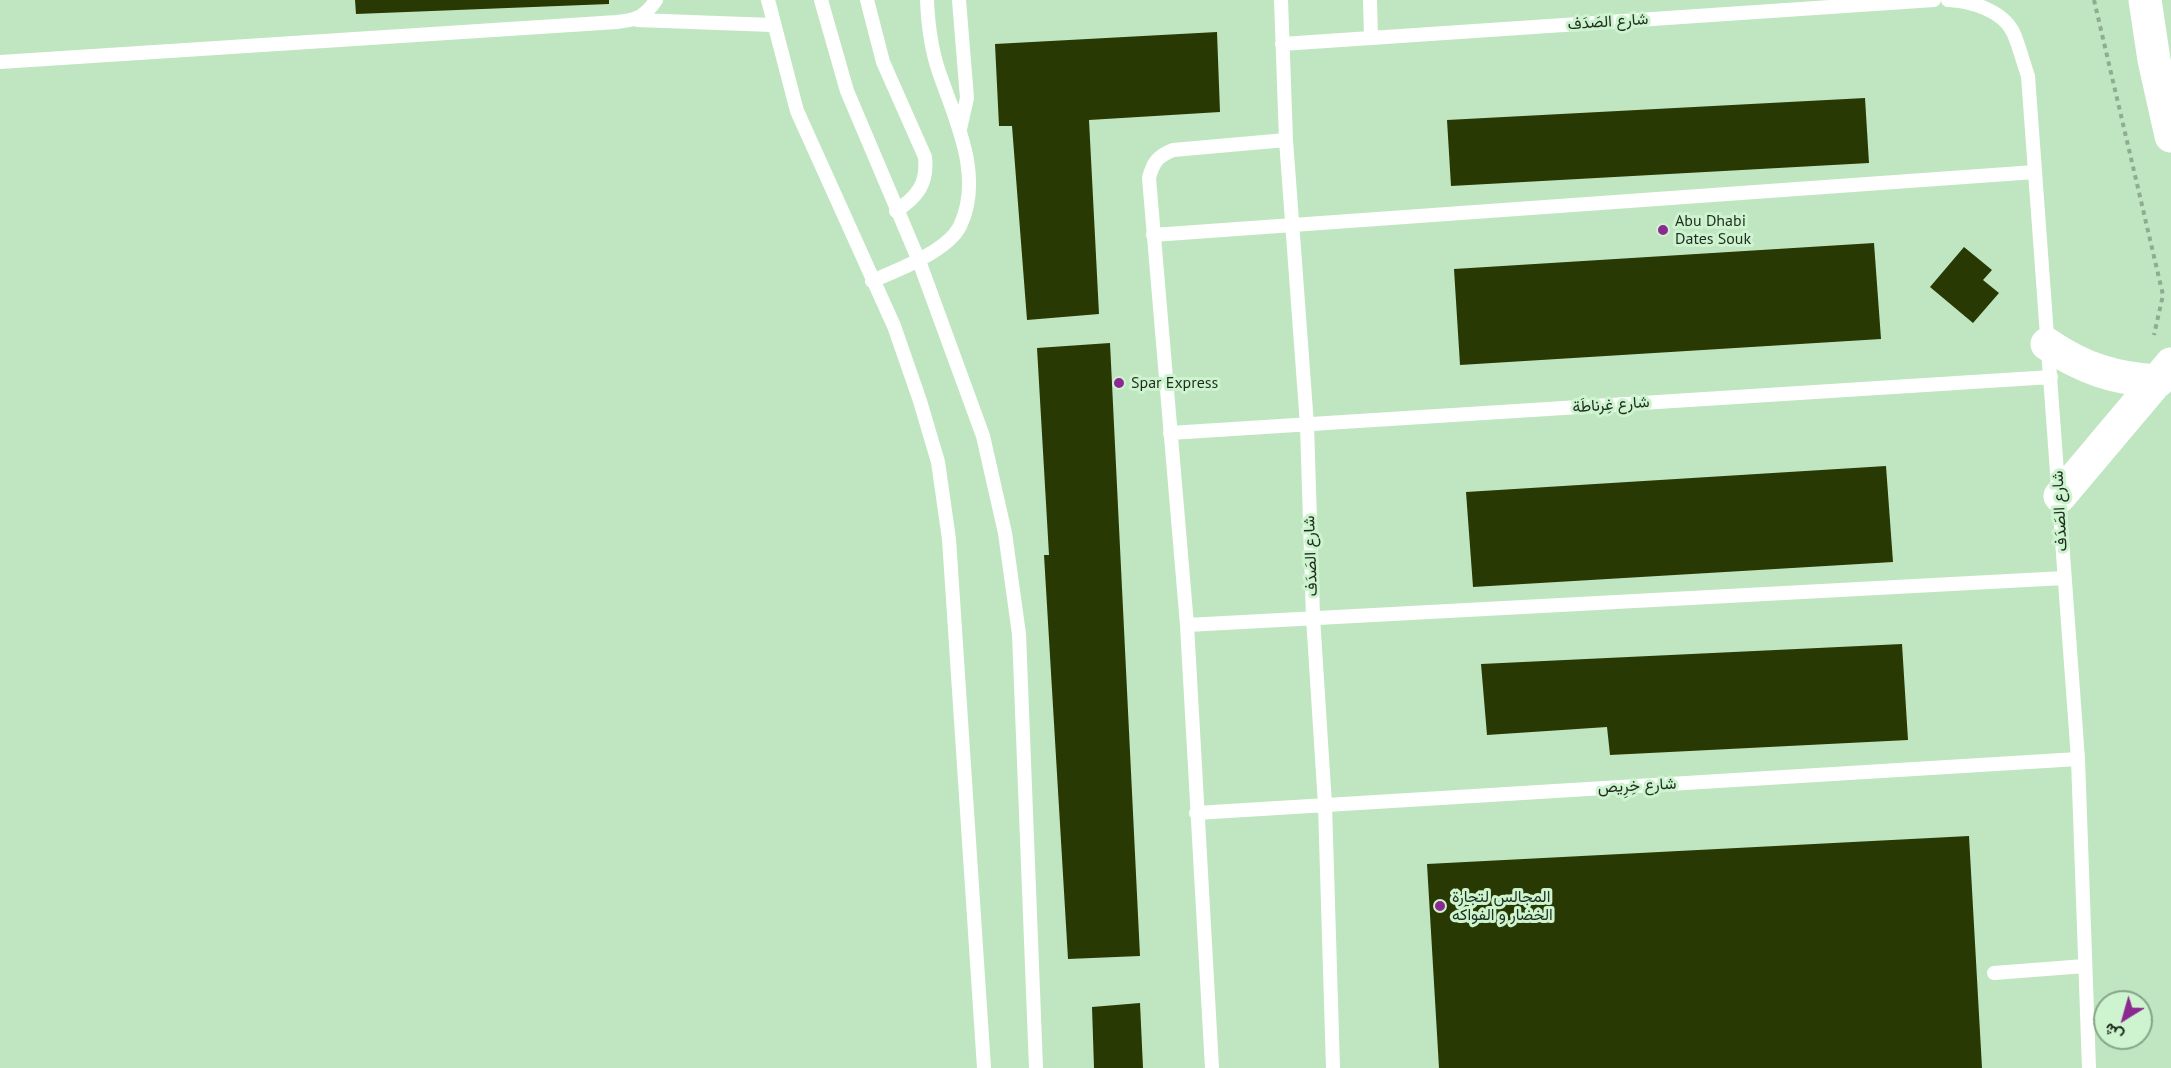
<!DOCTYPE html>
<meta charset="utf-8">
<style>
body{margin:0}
#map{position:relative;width:2171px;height:1068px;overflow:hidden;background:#c0e6c1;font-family:"PT Sans",Vazirmatn,sans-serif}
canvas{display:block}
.north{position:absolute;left:2093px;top:990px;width:60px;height:60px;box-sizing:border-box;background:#cdf4ce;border:2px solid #87a488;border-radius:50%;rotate:217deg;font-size:16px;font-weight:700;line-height:24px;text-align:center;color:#1e2d1f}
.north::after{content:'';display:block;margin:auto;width:21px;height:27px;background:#8c2991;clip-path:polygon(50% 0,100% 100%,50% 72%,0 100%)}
</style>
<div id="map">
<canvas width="2171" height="1068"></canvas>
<div class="north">ش</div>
</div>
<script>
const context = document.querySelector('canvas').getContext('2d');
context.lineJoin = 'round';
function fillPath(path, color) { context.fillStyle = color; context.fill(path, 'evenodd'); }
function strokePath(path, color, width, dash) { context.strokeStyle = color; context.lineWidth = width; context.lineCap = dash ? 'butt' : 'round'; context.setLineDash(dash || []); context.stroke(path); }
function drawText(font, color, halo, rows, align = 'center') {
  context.font = font + ' "PT Sans",Vazirmatn,sans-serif'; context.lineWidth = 6; context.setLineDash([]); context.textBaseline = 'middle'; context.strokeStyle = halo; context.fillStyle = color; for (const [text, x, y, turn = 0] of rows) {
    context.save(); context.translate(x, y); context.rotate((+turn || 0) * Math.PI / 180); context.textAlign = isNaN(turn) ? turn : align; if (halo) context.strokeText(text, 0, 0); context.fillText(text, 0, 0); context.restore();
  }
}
fillPath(new Path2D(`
 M 355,0 L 609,0 L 609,4 L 356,14 Z
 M 1217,32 L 1220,112 L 1089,120 L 1099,314 L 1027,320 L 1012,126 L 999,126 L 995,44 Z
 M 1865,98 L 1869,163 L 1451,186 L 1447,120 Z
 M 1874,243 L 1881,339 L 1460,365 L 1454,269 Z
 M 1964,247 L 1992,270 L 1983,280 L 1999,293 L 1973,323 L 1930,287 Z
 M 1110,343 L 1140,956 L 1068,959 L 1044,555 L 1049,555 L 1037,348 Z
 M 1886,466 L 1893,562 L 1473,587 L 1466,492 Z
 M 1902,644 L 1908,740 L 1610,755 L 1607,727 L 1487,735 L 1481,664 Z
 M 1969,836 L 1982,1068 L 1439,1068 L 1427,864 Z
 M 1140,1003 L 1143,1068 L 1094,1068 L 1092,1007 Z`), '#293903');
strokePath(new Path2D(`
 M 2094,0 L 2163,295 L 2154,335`), '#8eac8f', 4, [4.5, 4.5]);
strokePath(new Path2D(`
 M 768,0 L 797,111 L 894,326 L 920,401 L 938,462 L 949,539 L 984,1068
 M 821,0 L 847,91 L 919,261 L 983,436 L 1005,533 L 1019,634 L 1036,1068
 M 867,0 L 883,62 L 925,157 C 928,184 917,197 896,211
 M 959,0 L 967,98 L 960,129
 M 1281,0 L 1286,140 L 1307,425 L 1313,617 L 1325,805 L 1333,1068
 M 1370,0 L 1371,38
 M 1948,0 C 1970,1 2002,10 2013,32 C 2019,45 2023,62 2028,76 L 2078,759 L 2089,1068
 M 637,20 L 772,25
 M 1282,44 L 1934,0
 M 0,62 L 617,22 C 636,20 645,17 656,0
 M 1153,235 L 2035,172
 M 872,281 C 896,271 948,251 960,226 C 984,176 955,119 939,72 C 931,49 928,24 927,0
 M 1170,433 L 2051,377
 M 1187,625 L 2064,578
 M 1196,813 L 2078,759
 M 1994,973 L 2085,966
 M 1212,1068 L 1187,625 L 1149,178 C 1153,162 1158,156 1173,150 L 1286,140`), '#fff', 14);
strokePath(new Path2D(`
 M 2145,0 L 2154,60 L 2171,136
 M 2047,344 C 2082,368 2115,379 2158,381
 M 2060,496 L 2171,364`), '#fff', 33);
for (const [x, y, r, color] of [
 [1663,230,6,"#8c2991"],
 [1119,383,6,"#8c2991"],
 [1440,906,6,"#8c2991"]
]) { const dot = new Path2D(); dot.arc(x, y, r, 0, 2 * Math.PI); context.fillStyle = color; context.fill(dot); strokePath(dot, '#cdf4ce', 2); }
drawText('16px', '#1e2d1f', '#cdf4ce', [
 ["شارع الصَدَف",1608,22,-4],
 ["شارع غِرناطَة",1611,405,-4],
 ["شارع الصَدَف",2060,511,-93],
 ["شارع الصَدَف",1311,556,-92],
 ["شارع خِرِيص",1637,786,-3]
]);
drawText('16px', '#1e2d1f', '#cdf4ce', [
 ["Abu Dhabi",1675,221],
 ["Dates Souk",1675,239],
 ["Spar Express",1131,383],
 ["المجالس لتجارة",1452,897],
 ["الخضار و الفواكه",1452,915]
], 'left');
</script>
